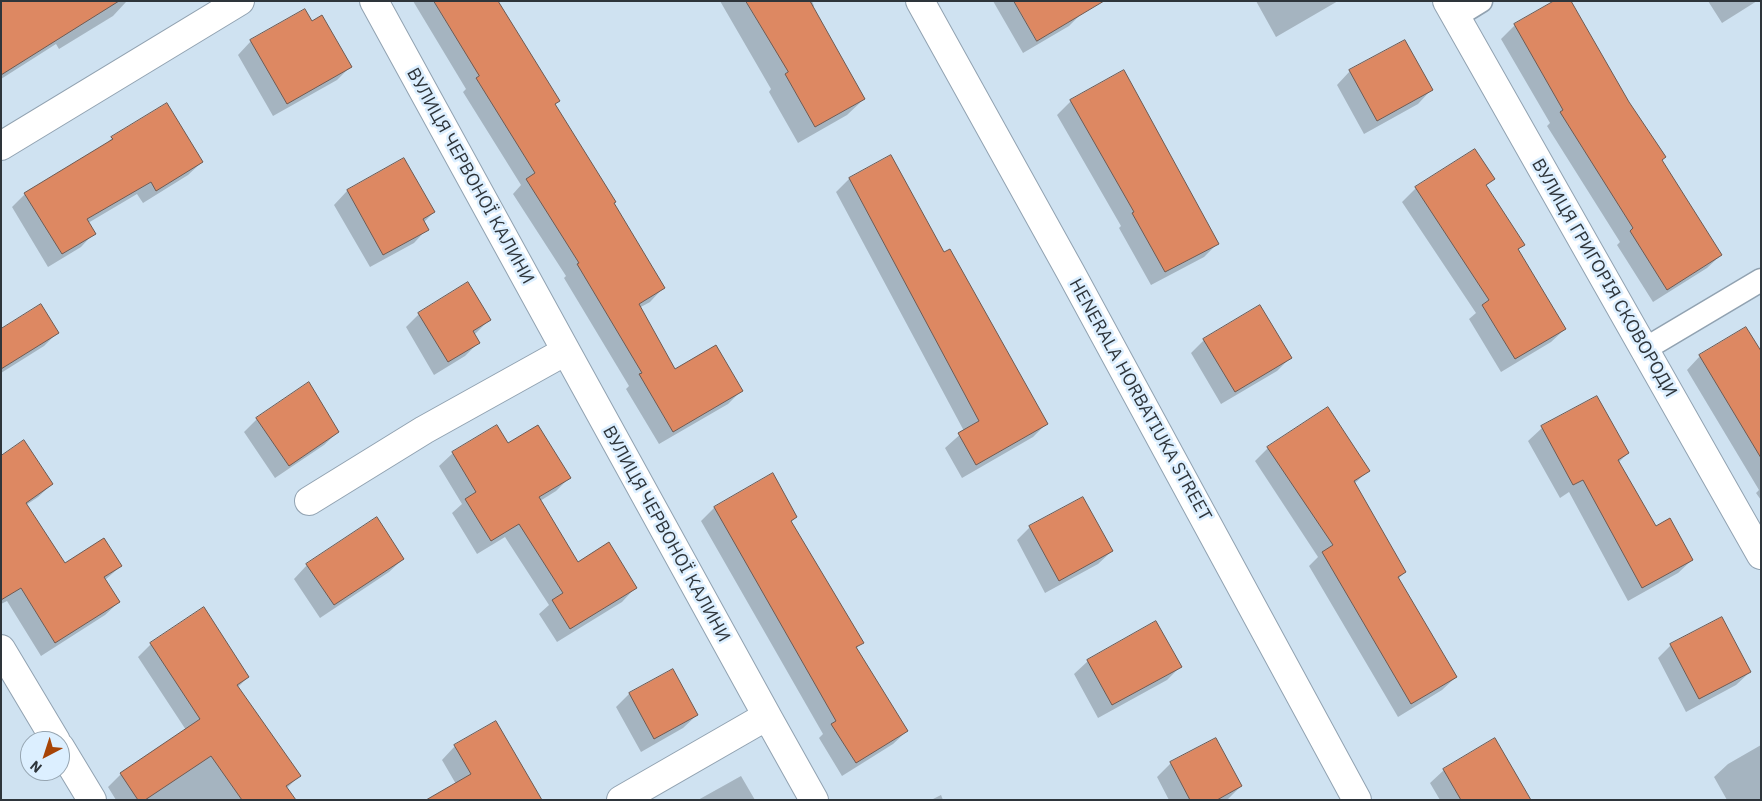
<!DOCTYPE html>
<meta charset="utf-8">
<style>
body{margin:0}
#map{position:relative;width:1762px;height:801px;overflow:hidden;background:#cfe2f1;font-family:"IBM Plex Sans",sans-serif}
canvas{display:block}
.frame{position:absolute;inset:0;border:2px solid #2e353b;pointer-events:none}
.north{position:absolute;left:20px;top:731px;width:50px;height:50px;box-sizing:border-box;background:#dcefff;border:1px solid #96a5b1;border-radius:50%;rotate:220deg;font-size:14px;font-weight:700;line-height:20px;text-align:center;color:#2e353b}
.north::after{content:'';display:block;margin:auto;width:18px;height:22px;background:#a74406;clip-path:polygon(50% 0,100% 100%,50% 72%,0 100%)}
</style>
<div id="map">
<canvas width="1762" height="801"></canvas>
<div class="frame"></div>
<div class="north">N</div>
</div>
<script>
const context = document.querySelector('canvas').getContext('2d');
context.lineJoin = 'round';
function fillPath(path, color) { context.fillStyle = color; context.fill(path, 'evenodd'); }
function strokePath(path, color, width, dash) { context.strokeStyle = color; context.lineWidth = width; context.lineCap = dash ? 'butt' : 'round'; context.setLineDash(dash || []); context.stroke(path); }
function drawText(font, color, halo, rows, align = 'center') {
  context.font = font + ' "IBM Plex Sans",sans-serif'; context.lineWidth = 5; context.setLineDash([]); context.textBaseline = 'middle'; context.strokeStyle = halo; context.fillStyle = color; for (const [text, x, y, turn = 0] of rows) {
    context.save(); context.translate(x, y); context.rotate((+turn || 0) * Math.PI / 180); context.textAlign = isNaN(turn) ? turn : align; if (halo) context.strokeText(text, 0, 0); context.fillText(text, 0, 0); context.restore();
  }
}
fillPath(new Path2D(`
 M 20,1 L 125,1 L 126,2 L 113,16 L 59,49 L 56,44 L 1,79 L 1,13 Z
 M 413,1 L 499,1 L 497,2 L 559,101 L 554,105 L 663,288 L 650,302 L 639,308 L 674,371 L 741,391 L 728,404 L 659,444 L 626,389 L 629,386 L 564,278 L 566,276 L 513,194 L 521,185 L 463,92 L 466,89 Z
 M 720,1 L 812,1 L 814,6 L 812,8 L 864,99 L 847,115 L 798,143 L 769,92 L 771,89 Z
 M 993,1 L 1075,1 L 1082,13 L 1069,26 L 1023,53 Z
 M 1256,1 L 1338,1 L 1276,37 Z
 M 1557,1 L 1721,255 L 1707,268 L 1653,302 L 1617,245 L 1620,242 L 1547,126 L 1550,123 L 1501,39 L 1515,25 Z
 M 1708,1 L 1757,1 L 1722,23 Z
 M 311,23 L 351,66 L 337,80 L 273,116 L 238,55 L 251,41 Z
 M 1350,71 L 1431,90 L 1418,104 L 1364,134 L 1337,85 Z
 M 1123,72 L 1218,243 L 1204,257 L 1151,285 L 1119,228 L 1121,226 L 1057,115 L 1071,101 Z
 M 112,138 L 202,162 L 188,175 L 143,203 L 137,194 L 88,223 L 94,233 L 81,247 L 48,267 L 12,207 L 25,194 L 104,146 Z
 M 1475,150 L 1493,179 L 1485,187 L 1523,245 L 1517,251 L 1565,329 L 1551,342 L 1501,372 L 1469,319 L 1476,313 L 1402,202 L 1416,188 Z
 M 891,156 L 944,254 L 1046,424 L 1033,437 L 962,478 L 945,448 L 964,431 L 836,192 L 849,179 Z
 M 404,160 L 434,212 L 424,222 L 427,229 L 414,243 L 370,267 L 334,205 L 347,191 Z
 M 419,314 L 489,320 L 474,335 L 478,343 L 465,356 L 434,375 L 406,327 Z
 M 1,330 L 57,333 L 44,346 L 1,373 Z
 M 1204,340 L 1290,358 L 1277,371 L 1221,404 L 1191,353 Z
 M 1761,353 L 1761,500 L 1756,493 L 1759,490 L 1687,370 L 1700,356 Z
 M 1596,397 L 1628,453 L 1618,463 L 1656,528 L 1692,560 L 1678,573 L 1628,601 L 1569,492 L 1560,498 L 1528,441 L 1542,428 Z
 M 257,419 L 338,432 L 324,445 L 275,478 L 244,432 Z
 M 497,426 L 508,445 L 569,478 L 556,491 L 540,501 L 577,564 L 635,588 L 622,602 L 557,642 L 539,614 L 549,605 L 505,537 L 477,554 L 452,513 L 462,504 L 439,466 L 453,453 Z
 M 1268,448 L 1368,471 L 1354,484 L 1405,572 L 1398,579 L 1456,677 L 1442,690 L 1398,717 L 1309,566 L 1318,557 L 1255,461 Z
 M 1,457 L 52,484 L 38,497 L 1,522 Z
 M 772,475 L 796,517 L 791,522 L 862,642 L 856,649 L 907,731 L 893,744 L 842,776 L 819,738 L 823,734 L 701,521 L 714,508 Z
 M 1030,527 L 1112,551 L 1098,564 L 1045,593 L 1017,540 Z
 M 1,557 L 65,564 L 121,566 L 105,580 L 119,602 L 105,615 L 41,656 L 7,601 L 1,604 Z
 M 403,559 L 389,572 L 320,618 L 294,579 L 307,565 Z
 M 151,644 L 248,677 L 237,688 L 299,776 L 286,789 L 287,800 L 116,800 L 108,787 L 121,774 L 186,730 L 138,657 Z
 M 1671,645 L 1750,672 L 1736,685 L 1686,712 L 1658,658 Z
 M 1088,661 L 1180,667 L 1167,680 L 1098,718 L 1074,674 Z
 M 629,694 L 697,715 L 683,728 L 641,752 L 616,707 Z
 M 1216,739 L 1241,786 L 1227,800 L 1169,800 L 1157,777 L 1170,764 Z
 M 1761,745 L 1761,800 L 1727,800 L 1714,777 L 1728,764 Z
 M 455,746 L 540,800 L 456,784 L 442,760 Z
 M 1444,770 L 1525,800 L 1440,800 L 1430,783 Z
 M 741,776 L 755,800 L 698,800 Z
 M 941,795 L 943,800 L 931,800 Z`), '#0003');
const building = new Path2D(`
 M 1,1 L 119,1 L 1,75 Z
 M 434,1 L 498,1 L 560,101 L 555,104 L 616,202 L 614,203 L 665,288 L 639,304 L 675,369 L 716,345 L 743,391 L 673,432 L 639,374 L 642,373 L 577,264 L 579,263 L 526,179 L 535,173 L 476,78 L 479,76 Z
 M 746,1 L 810,1 L 865,99 L 815,127 L 785,74 L 788,72 Z
 M 1014,1 L 1104,1 L 1037,41 Z
 M 1554,1 L 1571,1 L 1629,102 L 1666,157 L 1662,160 L 1722,255 L 1667,290 L 1630,231 L 1633,228 L 1560,112 L 1563,110 L 1514,24 Z
 M 305,9 L 312,21 L 322,15 L 352,67 L 287,104 L 250,40 Z
 M 1405,40 L 1433,90 L 1377,121 L 1349,70 Z
 M 1124,70 L 1219,244 L 1165,272 L 1132,213 L 1134,212 L 1070,100 Z
 M 167,103 L 203,162 L 156,191 L 151,182 L 87,219 L 96,234 L 62,254 L 24,193 L 113,139 L 111,137 Z
 M 1475,149 L 1495,179 L 1486,185 L 1525,245 L 1518,249 L 1566,329 L 1515,359 L 1482,305 L 1489,300 L 1415,187 Z
 M 891,155 L 944,252 L 950,249 L 1048,424 L 976,465 L 958,433 L 979,421 L 849,178 Z
 M 404,158 L 435,212 L 423,219 L 429,230 L 383,255 L 347,190 Z
 M 468,282 L 491,320 L 473,331 L 480,343 L 448,362 L 418,313 Z
 M 41,304 L 59,333 L 1,369 L 1,329 Z
 M 1260,305 L 1292,358 L 1235,392 L 1203,339 Z
 M 1746,327 L 1761,351 L 1761,458 L 1699,355 Z
 M 309,382 L 339,432 L 289,466 L 256,418 Z
 M 1597,396 L 1629,453 L 1618,460 L 1656,526 L 1670,518 L 1693,560 L 1642,588 L 1583,480 L 1573,485 L 1541,426 Z
 M 1328,407 L 1370,471 L 1354,481 L 1406,572 L 1398,577 L 1457,677 L 1411,704 L 1322,552 L 1333,545 L 1267,447 Z
 M 497,425 L 508,443 L 538,425 L 571,478 L 539,497 L 578,562 L 609,542 L 637,588 L 570,629 L 552,600 L 563,593 L 519,524 L 491,541 L 465,499 L 476,492 L 452,452 Z
 M 24,440 L 53,484 L 26,503 L 65,563 L 104,538 L 122,566 L 104,577 L 120,602 L 55,643 L 21,588 L 1,600 L 1,456 Z
 M 773,473 L 797,517 L 791,521 L 864,643 L 856,647 L 908,731 L 856,763 L 831,724 L 836,721 L 714,507 Z
 M 1083,497 L 1113,551 L 1059,581 L 1029,526 Z
 M 377,517 L 404,559 L 334,605 L 306,564 Z
 M 204,607 L 249,677 L 237,685 L 301,776 L 286,786 L 296,800 L 242,800 L 211,756 L 145,800 L 138,800 L 120,773 L 200,719 L 150,643 Z
 M 1722,617 L 1751,672 L 1699,699 L 1670,644 Z
 M 1156,621 L 1182,667 L 1112,705 L 1087,660 Z
 M 673,669 L 698,715 L 654,739 L 629,693 Z
 M 496,721 L 542,800 L 426,800 L 471,774 L 454,745 Z
 M 1216,738 L 1242,786 L 1217,800 L 1190,800 L 1170,762 Z
 M 1495,738 L 1531,800 L 1461,800 L 1443,769 Z`);
fillPath(building, '#dd8862');
strokePath(building, '#6e5a52', 1);
const lane = new Path2D(`
 M 1455,17 L 1481,1
 M 1645,349 L 1761,280`);
const street = new Path2D(`
 M 920,1 L 1071,273 L 1357,800
 M 1447,1 L 1761,555
 M 1,146 L 240,1
 M 566,351 L 767,716 L 621,800
 M 309,501 L 424,430 L 566,351 L 374,1
 M 1,649 L 56,741
 M 767,716 L 814,800
 M 60,747 L 92,800`);
strokePath(lane, '#91a2b1', 25);
strokePath(street, '#91a2b1', 30);
strokePath(lane, '#fff', 22);
strokePath(street, '#fff', 28);
drawText('18px', '#2e353b', '#dcefff', [
 ["ВУЛИЦЯ ЧЕРВОНОЇ КАЛИНИ",470,176,61],
 ["ВУЛИЦЯ ГРИГОРІЯ СКОВОРОДИ",1604,278,60],
 ["HENERALA HORBATIUKA STREET",1140,400,61],
 ["ВУЛИЦЯ ЧЕРВОНОЇ КАЛИНИ",666,534,61]
]);
</script>
